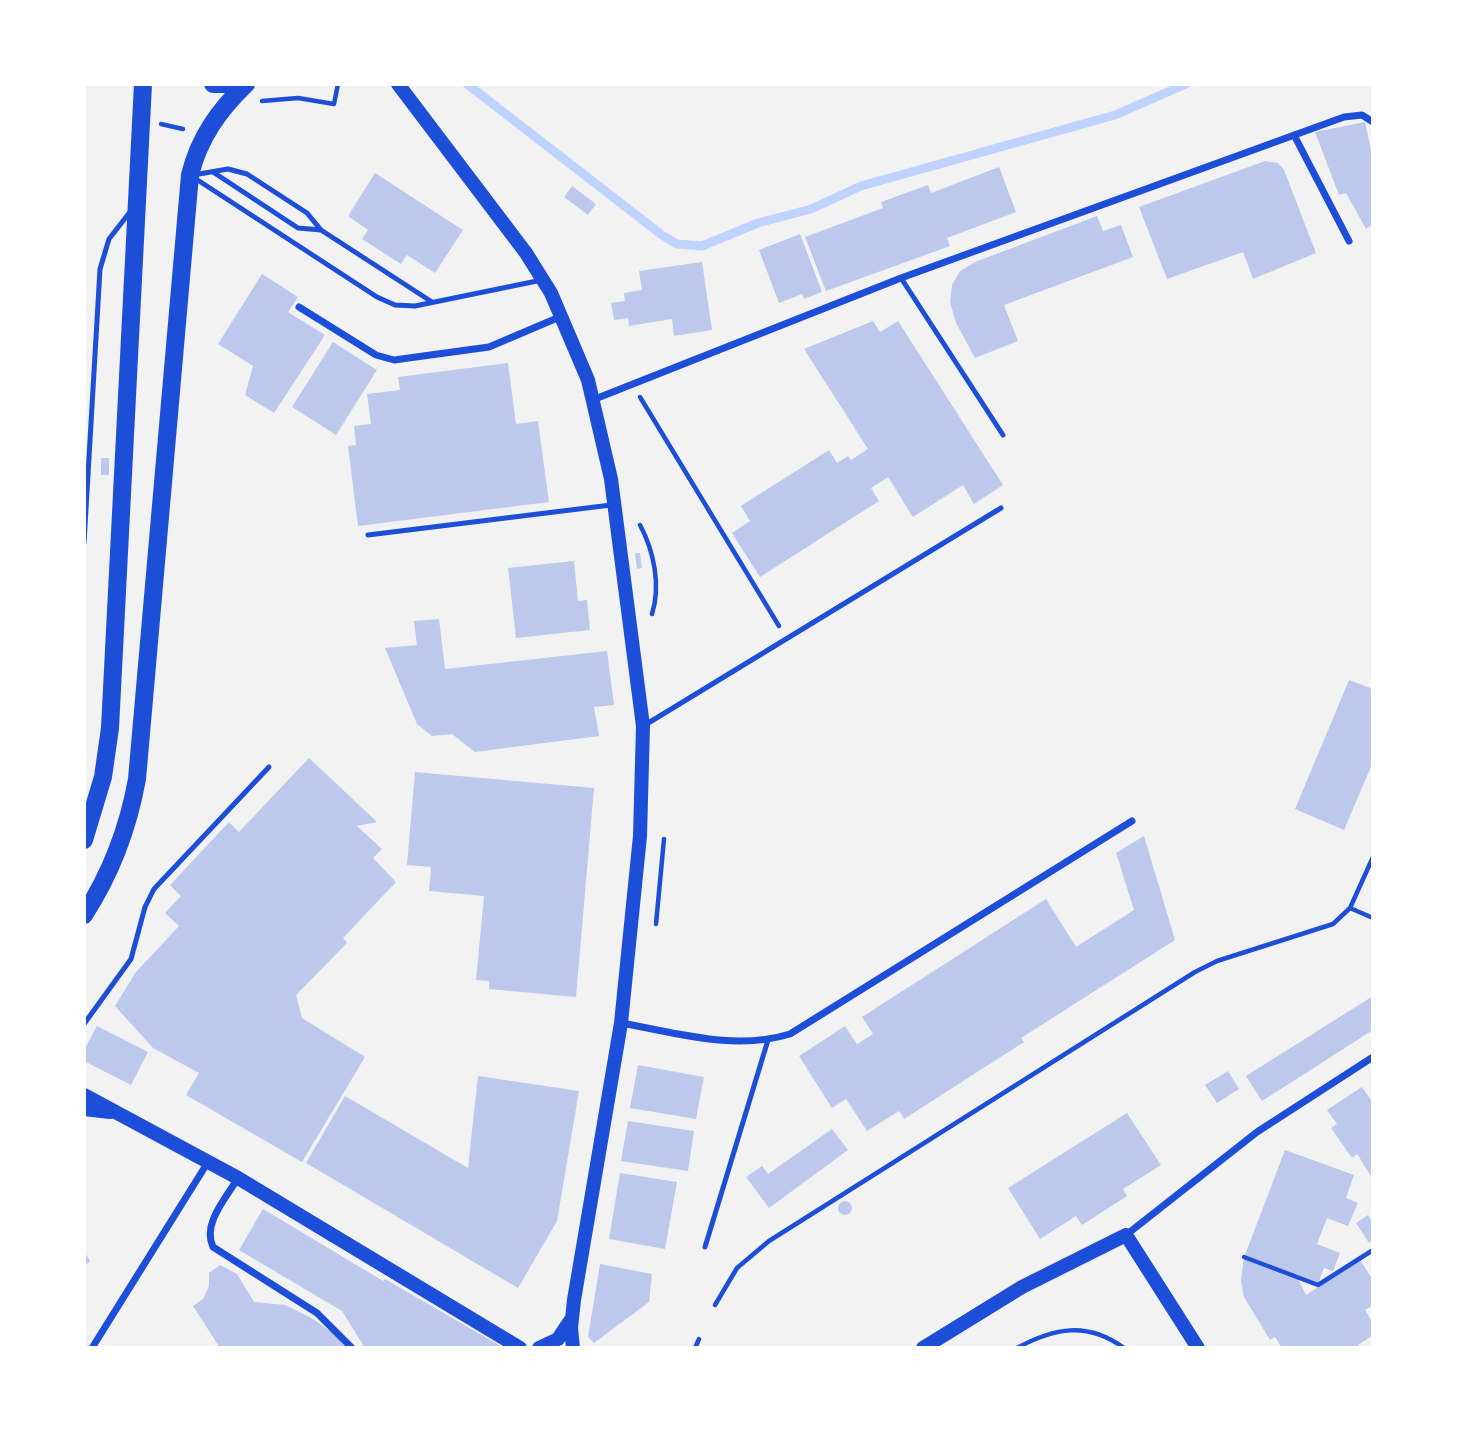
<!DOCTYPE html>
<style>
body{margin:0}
#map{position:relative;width:1457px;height:1432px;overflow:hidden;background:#f2f2f2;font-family:"Titillium Web",sans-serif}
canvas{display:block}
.frame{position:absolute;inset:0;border:86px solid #fff;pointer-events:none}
</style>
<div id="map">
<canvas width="1457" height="1432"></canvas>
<div class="frame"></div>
</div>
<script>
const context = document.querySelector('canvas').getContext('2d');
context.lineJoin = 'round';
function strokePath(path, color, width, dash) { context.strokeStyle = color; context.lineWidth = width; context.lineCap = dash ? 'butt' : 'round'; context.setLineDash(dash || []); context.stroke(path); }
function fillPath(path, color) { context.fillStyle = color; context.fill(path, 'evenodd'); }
strokePath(new Path2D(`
 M 467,84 L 662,235 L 677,244 L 702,246 L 758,223 L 811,209 L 861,186 L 1115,115 L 1186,84`), '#bfd3fe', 9);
fillPath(new Path2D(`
 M 1365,122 L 1373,159 L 1373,224 L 1366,229 L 1346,193 L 1339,195 L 1315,132 Z
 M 1265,161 L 1278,163 L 1284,170 L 1316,253 L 1253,279 L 1243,252 L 1167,279 L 1139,207 Z
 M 999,167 L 1016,212 L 947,238 L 950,246 L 826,291 L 805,237 L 883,208 L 881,202 L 928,185 L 931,193 Z
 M 375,173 L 463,230 L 435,273 L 407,255 L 401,264 L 362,239 L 368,230 L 348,216 Z
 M 572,186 L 596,204 L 588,215 L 564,197 Z
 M 1097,216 L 1103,231 L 1121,225 L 1133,257 L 1004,305 L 1018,341 L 975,358 L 956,323 L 950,302 L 952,285 L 960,271 L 975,262 Z
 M 800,234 L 822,292 L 804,299 L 802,294 L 779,303 L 759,250 Z
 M 702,262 L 712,330 L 674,336 L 672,319 L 629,326 L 628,318 L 614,320 L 611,303 L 625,301 L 624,293 L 642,290 L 639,271 Z
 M 262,274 L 298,297 L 288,312 L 325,335 L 274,413 L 245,395 L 253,366 L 218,344 Z
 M 873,321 L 880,332 L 898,321 L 1003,485 L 974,504 L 963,485 L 913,517 L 888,477 L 871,488 L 879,501 L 760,577 L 732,533 L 750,521 L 741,506 L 829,450 L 837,463 L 848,456 L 851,460 L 868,449 L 804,349 Z
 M 333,342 L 377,370 L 336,435 L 292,407 Z
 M 508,363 L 516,424 L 538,421 L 549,502 L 358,526 L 348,446 L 356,445 L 354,426 L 371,424 L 367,394 L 400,390 L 398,377 Z
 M 101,458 L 109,458 L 109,475 L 101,475 Z
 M 635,553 L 640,553 L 642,568 L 637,569 Z
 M 574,561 L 578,601 L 587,600 L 590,630 L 516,638 L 508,568 Z
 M 439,619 L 445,669 L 607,651 L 614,705 L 594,707 L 599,736 L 475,752 L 452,734 L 432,736 L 417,724 L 385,648 L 417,645 L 414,621 Z
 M 1349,680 L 1373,689 L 1373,762 L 1344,830 L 1295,809 Z
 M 309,758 L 377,822 L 357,826 L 382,849 L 373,858 L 396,882 L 343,938 L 347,943 L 296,995 L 302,1018 L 365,1057 L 302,1162 L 186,1095 L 199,1073 L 153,1048 L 115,1006 L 136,972 L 179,926 L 165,913 L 181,896 L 170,885 L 229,822 L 239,832 Z
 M 415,772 L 594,788 L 576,997 L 489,989 L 489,981 L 476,980 L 484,896 L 429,891 L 431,867 L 407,865 Z
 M 1144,836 L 1175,940 L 1021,1038 L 1024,1042 L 904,1119 L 899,1111 L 867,1131 L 846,1099 L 832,1108 L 799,1056 L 845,1026 L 857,1044 L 873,1034 L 862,1017 L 1046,899 L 1076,947 L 1134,910 L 1116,853 Z
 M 1373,996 L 1373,1030 L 1262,1101 L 1246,1076 Z
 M 97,1026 L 148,1052 L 131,1085 L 84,1061 L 84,1050 Z
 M 638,1065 L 704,1077 L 696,1119 L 630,1108 Z
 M 1228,1071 L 1239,1089 L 1217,1103 L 1205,1085 Z
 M 478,1076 L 579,1091 L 557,1221 L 518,1288 L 306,1163 L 345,1096 L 468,1168 Z
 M 1362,1087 L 1373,1103 L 1373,1179 L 1357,1154 L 1352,1158 L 1331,1128 L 1337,1124 L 1327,1110 Z
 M 1127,1113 L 1161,1165 L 1123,1189 L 1127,1196 L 1082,1225 L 1076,1216 L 1040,1239 L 1008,1188 Z
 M 628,1121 L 694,1131 L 688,1171 L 621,1161 Z
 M 832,1129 L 848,1150 L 769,1208 L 746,1177 L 762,1166 L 768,1174 Z
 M 1285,1150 L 1354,1175 L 1346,1198 L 1358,1203 L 1348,1226 L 1327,1218 L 1317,1244 L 1340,1253 L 1333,1271 L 1324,1268 L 1318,1284 L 1245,1255 Z
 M 620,1173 L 677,1182 L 665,1249 L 609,1239 Z
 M838 1208a7 7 0 1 1 14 0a7 7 0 1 1-14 0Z
 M 263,1209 L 383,1281 L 385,1279 L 504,1348 L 365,1348 L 342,1311 L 239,1250 Z
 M 1368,1215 L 1373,1223 L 1373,1240 L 1369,1243 L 1356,1223 Z
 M 84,1251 L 90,1261 L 84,1267 Z
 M 1244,1258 L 1298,1279 L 1306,1295 L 1360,1260 L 1373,1280 L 1373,1305 L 1365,1310 L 1373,1323 L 1373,1335 L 1358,1345 L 1360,1348 L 1282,1348 L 1275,1337 L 1270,1340 L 1244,1297 L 1241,1280 Z
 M 600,1264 L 652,1274 L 649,1302 L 594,1343 L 588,1337 Z
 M 220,1265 L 237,1274 L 254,1302 L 285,1305 L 310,1317 L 333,1333 L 346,1348 L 220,1348 L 193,1306 L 203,1299 L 209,1286 L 209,1273 Z`), '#bdc9ec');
strokePath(new Path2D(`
 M 262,101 L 298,98 L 334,104 L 338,84
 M 161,124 L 183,129
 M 640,397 L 779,626
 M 640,525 C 654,551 661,586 652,614
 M 1350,908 L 1373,918
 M 656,924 L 664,839
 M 1244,1257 L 1318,1285 L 1373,1250
 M 715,1305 L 737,1268 L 769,1241 L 1195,972 L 1217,961 L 1333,924 L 1350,908 L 1373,857
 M 695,1348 L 699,1339
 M 1017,1348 C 1054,1328 1087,1321 1124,1348`), '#1d4ed8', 4.5);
strokePath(new Path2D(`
 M 213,172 L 298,228 L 321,230
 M 193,175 L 228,169 L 247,174 L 307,213 L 321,230 L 432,302
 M 193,177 L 377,297 L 395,305 L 415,306 L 542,280
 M 901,278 L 1003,435
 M 368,535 L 611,505
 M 84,543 L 100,269 L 109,239 L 130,212
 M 645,725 L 1001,508
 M 84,1024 L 131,959 L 145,907 L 154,889 L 269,767
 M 705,1247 L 768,1040`), '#1d4ed8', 5);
strokePath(new Path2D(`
 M 1294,135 L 1349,241
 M 299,307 L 376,355 L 394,360 L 489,347 L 562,316
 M 595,399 L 901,278 L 1344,117 L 1362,115 L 1373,122
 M 621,1023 C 678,1033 734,1051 790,1034 L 1132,821
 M 238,1178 C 226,1198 202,1224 213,1247 L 317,1313 L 352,1348
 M 1126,1235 L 1257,1132 L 1373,1057
 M 92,1348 L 208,1162`), '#1d4ed8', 7);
strokePath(new Path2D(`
 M 398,84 L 526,253 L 551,293 L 588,380 L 611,479 L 643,726 L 640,836 L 621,1023 L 574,1300 L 571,1328 L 573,1348
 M 84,1095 L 238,1178 L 520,1348
 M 84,1109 L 110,1112
 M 539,1348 L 558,1339 L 570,1321
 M 923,1348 L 1022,1287 L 1126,1235 L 1198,1348`), '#1d4ed8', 14);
strokePath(new Path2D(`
 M 213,84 L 239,84
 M 84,840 L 103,777 L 110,728 L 143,84
 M 84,915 C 112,872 128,829 137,779 L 190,175 C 199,138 219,110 246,84`), '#1d4ed8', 18);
</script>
